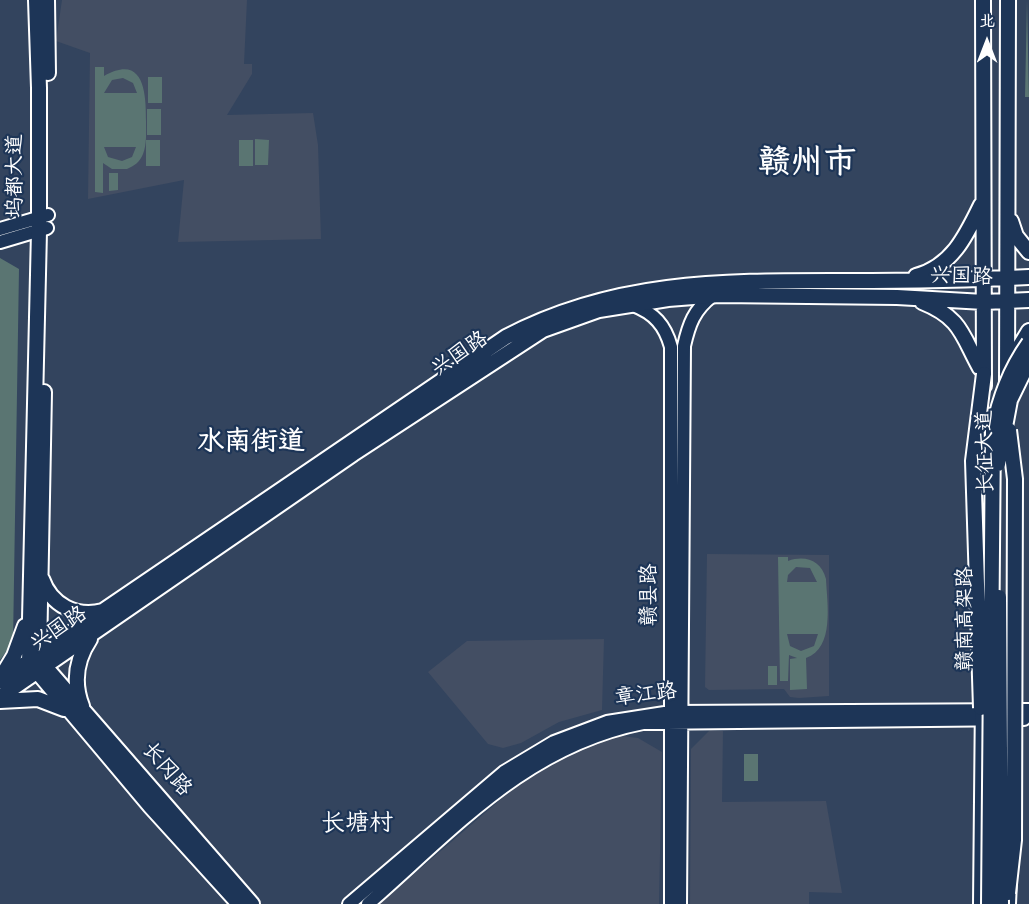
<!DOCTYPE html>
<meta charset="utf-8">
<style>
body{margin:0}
#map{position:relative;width:1029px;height:904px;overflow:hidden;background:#33445e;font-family:"Gochi Hand","LXGW WenKai TC",sans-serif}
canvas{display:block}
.north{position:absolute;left:957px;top:12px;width:60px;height:60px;-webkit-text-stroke:4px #1d3557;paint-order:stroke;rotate:0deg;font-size:16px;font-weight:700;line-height:24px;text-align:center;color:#fff}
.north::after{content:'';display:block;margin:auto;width:21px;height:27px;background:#fff;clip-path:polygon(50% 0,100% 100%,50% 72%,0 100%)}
</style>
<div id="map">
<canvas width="1029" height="904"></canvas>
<div class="north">北</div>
</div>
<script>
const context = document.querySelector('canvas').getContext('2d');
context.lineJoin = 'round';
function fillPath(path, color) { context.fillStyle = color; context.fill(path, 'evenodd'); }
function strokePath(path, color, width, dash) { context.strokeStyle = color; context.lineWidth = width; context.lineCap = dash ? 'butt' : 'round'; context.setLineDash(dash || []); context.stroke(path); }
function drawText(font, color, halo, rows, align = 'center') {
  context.font = font + ' "Gochi Hand","LXGW WenKai TC",sans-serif'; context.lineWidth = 4.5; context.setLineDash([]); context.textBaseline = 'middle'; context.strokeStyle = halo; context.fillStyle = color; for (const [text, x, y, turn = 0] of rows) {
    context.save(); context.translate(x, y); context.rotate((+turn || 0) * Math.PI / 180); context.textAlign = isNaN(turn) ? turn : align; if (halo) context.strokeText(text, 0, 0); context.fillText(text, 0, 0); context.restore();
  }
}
fillPath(new Path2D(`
 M 62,0 L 247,0 L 244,64 L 252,64 L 252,74 L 227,115 L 313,113 L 318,145 L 321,239 L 178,242 L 184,180 L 88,199 L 90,53 L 56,41 Z
 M 707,554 L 829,555 L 829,696 L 799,698 L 790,697 L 784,689 L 709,690 L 705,687 Z
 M 604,639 L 602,710 L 559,722 L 521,743 L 503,748 L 488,744 L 428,672 L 467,641 Z
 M 710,730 L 723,731 L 722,802 L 826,801 L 842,893 L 809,892 L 809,904 L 690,904 L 691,749 Z
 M 621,736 L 638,738 L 662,752 L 659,904 L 379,904 L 535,770 L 592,744 Z`), '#434e63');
fillPath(new Path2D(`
 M 1027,0 L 1029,97 L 1025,97 Z
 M 95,67 L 104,67 L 104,76 C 145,53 146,95 146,121 C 146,132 147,144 143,154 C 140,162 134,166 127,169 L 112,169 L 103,163 L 103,193 L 95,192 ZM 123,78 L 133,83 L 137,93 L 104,93 L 112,80 ZM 104,147 L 136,147 L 132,157 L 122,161 L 108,157 Z
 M 148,77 L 162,77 L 162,103 L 148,103 Z
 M 147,109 L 161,109 L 161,135 L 147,135 Z
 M 255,139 L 269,140 L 268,165 L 255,165 Z
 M 146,140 L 160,140 L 160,166 L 146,166 Z
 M 239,140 L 253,140 L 253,166 L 239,166 Z
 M 109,173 L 118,173 L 118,190 L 109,191 Z
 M 0,258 L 19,269 L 13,642 L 0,660 Z
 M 778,557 L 788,557 L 788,561 C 805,555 821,560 826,579 C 827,603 835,648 806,658 L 807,689 L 790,690 L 790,659 L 797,658 L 789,655 L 788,681 L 780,681 ZM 796,567 L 810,568 L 817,582 L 787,582 L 788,575 ZM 787,634 L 818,634 L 814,646 L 801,651 L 790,646 Z
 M 768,666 L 777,666 L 777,685 L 768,685 Z
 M 744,754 L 758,754 L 758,781 L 744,781 Z`), '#5a7572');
const secondary = new Path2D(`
 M 0,229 L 48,215
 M 0,242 L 47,228
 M 633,305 C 654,313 665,325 671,347 L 671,904
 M 349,904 L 504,772 L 554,742 L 607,722 L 671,712 L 1029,710
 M 368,904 C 454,829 526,746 643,723 L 1024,719
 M 680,904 L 684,346 C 689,324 694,310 712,296`);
const primary = new Path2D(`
 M 36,0 L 39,88 L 39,231 L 29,662 L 150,806 L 239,904
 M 47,0 L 48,73
 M 983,0 L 984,386
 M 1011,221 L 1016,236 L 1029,252
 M 916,276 C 952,266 966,236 981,205
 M 922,302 C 962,318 962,336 980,368
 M 1009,364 L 1029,331
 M 1007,385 L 1008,0
 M 44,392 L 39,655 L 49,671 L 252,904
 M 42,579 C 51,605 76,618 103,611
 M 983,587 L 984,414
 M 0,679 L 14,656 L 25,626
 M 0,681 L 506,337 C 616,279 727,281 847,281 C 908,281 968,280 1029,277
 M 0,697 L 353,454 L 543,330 L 599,310 L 668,299 L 719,295 L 897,297 L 984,302 L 1029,300
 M 0,701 L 38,699 L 64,709
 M 82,706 C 73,683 76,660 90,639
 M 981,904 L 983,696
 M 1008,904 L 1009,881`);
strokePath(secondary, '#fff', 16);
strokePath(primary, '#fff', 18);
strokePath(secondary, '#1d3557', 12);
strokePath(primary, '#1d3557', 14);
const trunkBridge = new Path2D(`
 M 998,464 L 1010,400 L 1029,361
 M 999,597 L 1001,904
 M 981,708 L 973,461 L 984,374
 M 1008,893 L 1014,840 L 1015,479 L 1009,430
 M 989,904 L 993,430 C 1000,397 1010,370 1029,343`);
strokePath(trunkBridge, '#fff', 18, []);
strokePath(trunkBridge, '#1d3557', 14);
drawText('21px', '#fff', '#1d3557', [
 ["坞都大道",18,176,-90],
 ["兴国路",961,279,2],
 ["兴国路",461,356,-34],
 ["长征大道",988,452,-91],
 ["赣县路",652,595,-90],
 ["赣南高架路",968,619,-90],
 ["兴国路",60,631,-34],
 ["章江路",646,697,-7],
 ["长冈路",165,771,49]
]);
drawText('24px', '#fff', '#1d3557', [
 ["长塘村",357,826]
]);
drawText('bold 27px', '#fff', '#1d3557', [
 ["水南街道",251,445]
]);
drawText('bold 33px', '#fff', '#1d3557', [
 ["赣州市",807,167]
]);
</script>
